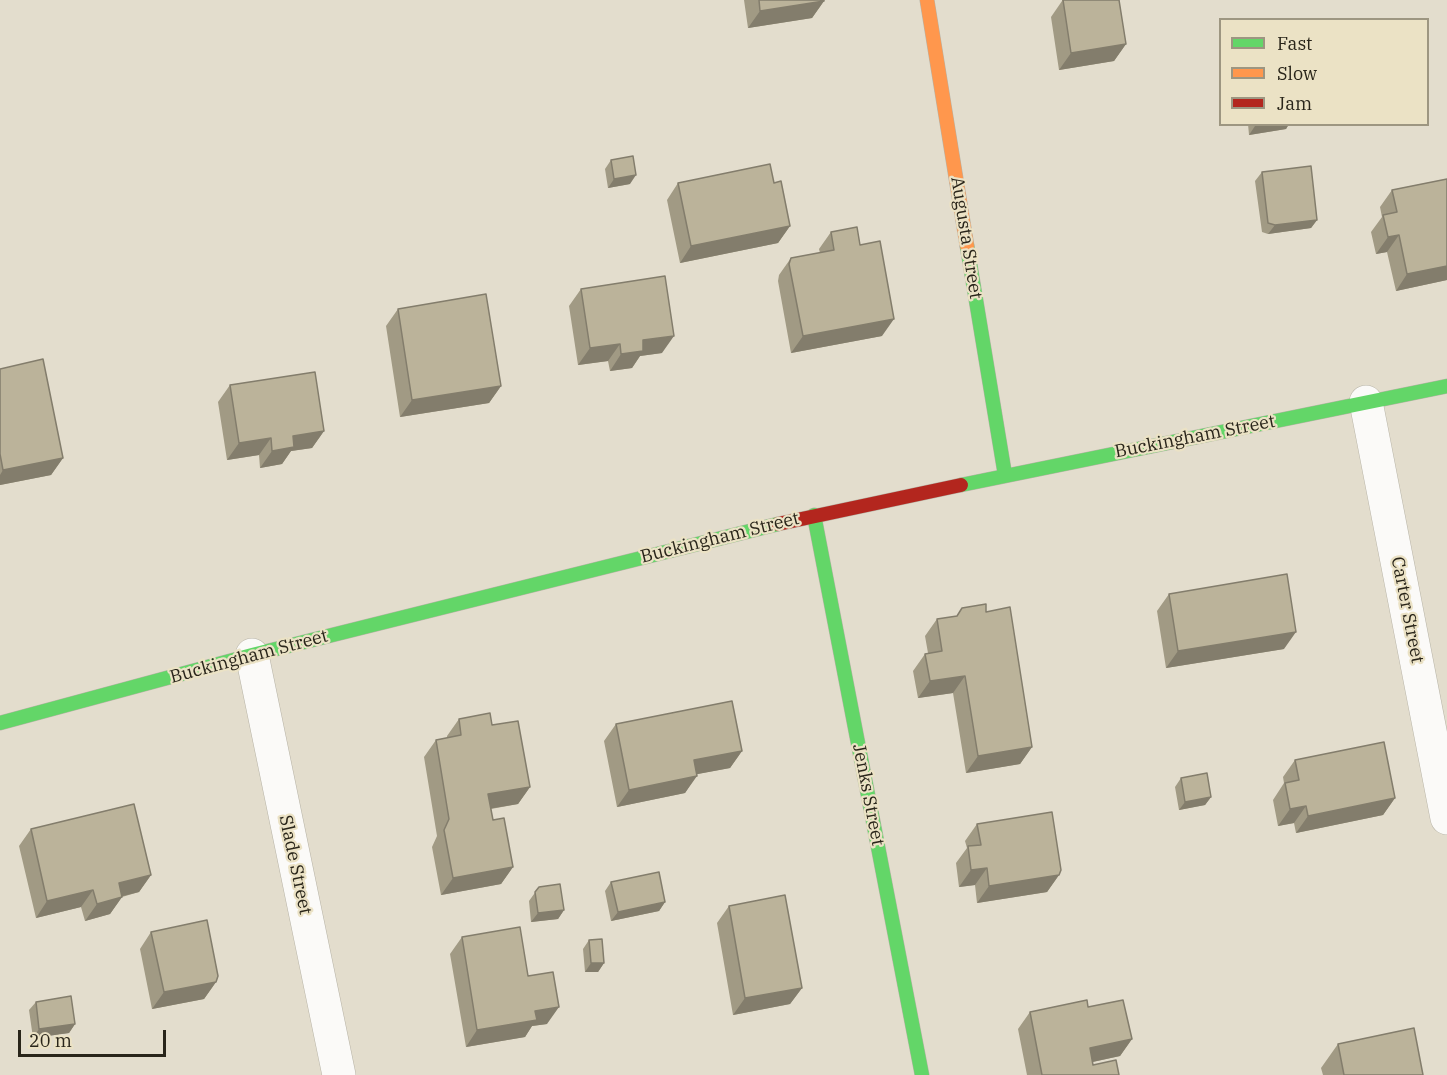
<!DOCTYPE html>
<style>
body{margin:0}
#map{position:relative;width:1447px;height:1075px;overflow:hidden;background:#e3ddcd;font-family:"IBM Plex Serif",serif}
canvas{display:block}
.legend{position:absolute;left:1219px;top:18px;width:210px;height:108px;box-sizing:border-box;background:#ebe2c5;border:2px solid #9d9681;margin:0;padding:8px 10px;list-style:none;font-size:18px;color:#29251a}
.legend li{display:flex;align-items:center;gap:12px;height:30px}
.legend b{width:30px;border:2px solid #9d9681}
.scale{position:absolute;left:18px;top:1030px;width:148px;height:27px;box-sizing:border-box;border:3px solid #29251a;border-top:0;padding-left:8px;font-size:18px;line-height:21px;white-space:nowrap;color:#29251a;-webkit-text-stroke:4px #ebe2c5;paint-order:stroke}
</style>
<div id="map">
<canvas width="1447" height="1075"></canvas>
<ul class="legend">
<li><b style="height:8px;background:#63d668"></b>Fast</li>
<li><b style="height:8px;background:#ff974d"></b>Slow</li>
<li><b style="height:8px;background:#b3261e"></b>Jam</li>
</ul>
<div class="scale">20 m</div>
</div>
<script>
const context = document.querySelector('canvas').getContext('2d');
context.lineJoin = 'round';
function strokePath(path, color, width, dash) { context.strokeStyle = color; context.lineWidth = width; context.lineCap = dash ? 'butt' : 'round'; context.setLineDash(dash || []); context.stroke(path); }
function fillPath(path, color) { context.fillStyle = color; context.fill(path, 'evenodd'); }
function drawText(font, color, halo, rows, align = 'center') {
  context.font = font + ' "IBM Plex Serif",serif'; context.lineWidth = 4.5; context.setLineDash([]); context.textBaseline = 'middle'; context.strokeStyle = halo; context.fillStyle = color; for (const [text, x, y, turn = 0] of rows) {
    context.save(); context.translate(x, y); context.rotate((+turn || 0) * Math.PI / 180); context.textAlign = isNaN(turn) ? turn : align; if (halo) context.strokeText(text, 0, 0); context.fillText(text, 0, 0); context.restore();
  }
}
const street = new Path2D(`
 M 1366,402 L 1447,818
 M 252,655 L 339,1075`);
const fast = new Path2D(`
 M 967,246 L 1005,475
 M 961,485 L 1447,386
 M 814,515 L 922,1075
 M 0,723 L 252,655 L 778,524`);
const slow = new Path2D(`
 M 927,0 L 967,246`);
const jam = new Path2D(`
 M 778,524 L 961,485`);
strokePath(street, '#b7b3a6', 34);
strokePath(fast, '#b7b3a6', 15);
strokePath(slow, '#b7b3a6', 15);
strokePath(jam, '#b7b3a6', 15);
strokePath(street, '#fbfaf8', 33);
strokePath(fast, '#63d668', 14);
strokePath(slow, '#ff974d', 14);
strokePath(jam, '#b3261e', 14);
fillPath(new Path2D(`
 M 744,0 L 824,0 L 824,1 L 812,18 L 748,28 Z
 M 1062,0 L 1119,0 L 1126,44 L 1114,61 L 1059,70 L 1051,17 L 1062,1 Z
 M 1248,124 L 1289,124 L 1286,129 L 1249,135 Z
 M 611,160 L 630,184 L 608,188 L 605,169 Z
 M 1262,172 L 1317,220 L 1311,228 L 1268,234 L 1262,232 L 1255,181 Z
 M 1447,179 L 1447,280 L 1396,291 L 1387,252 L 1376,254 L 1371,232 L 1382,217 L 1380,207 L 1392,190 Z
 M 678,183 L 774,183 L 790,226 L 778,243 L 680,263 L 667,200 Z
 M 831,232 L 860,245 L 882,336 L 791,353 L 778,281 L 779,275 L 791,258 L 820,253 L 819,249 Z
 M 581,289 L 662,353 L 640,356 L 632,368 L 610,371 L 608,361 L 578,365 L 569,306 Z
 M 398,309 L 501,386 L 489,403 L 400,417 L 386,326 Z
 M 0,369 L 63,458 L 51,475 L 0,485 Z
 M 230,385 L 324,431 L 312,448 L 291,451 L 282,464 L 260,468 L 259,455 L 227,460 L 218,402 Z
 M 1169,594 L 1284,649 L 1166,668 L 1157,611 Z
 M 986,612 L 1032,747 L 1020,764 L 966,773 L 953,693 L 918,698 L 913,671 L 925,654 L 928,653 L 925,636 L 937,619 Z
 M 459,719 L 492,725 L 530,787 L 518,804 L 491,809 L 493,820 L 513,867 L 501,884 L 441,895 L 432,847 L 437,836 L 424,757 L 436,740 L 447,738 L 447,736 Z
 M 616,724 L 742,751 L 730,768 L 697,774 L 685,793 L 617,807 L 604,741 Z
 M 1295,760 L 1395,798 L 1383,815 L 1296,833 L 1294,823 L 1278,826 L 1273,800 L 1284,783 L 1283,777 Z
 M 1181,778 L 1211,797 L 1205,805 L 1179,810 L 1175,787 Z
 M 977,824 L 1059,875 L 1047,892 L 977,903 L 975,885 L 959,887 L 956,863 L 967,848 L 965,841 Z
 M 31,829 L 151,875 L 139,892 L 122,897 L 110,914 L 85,921 L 81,907 L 36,918 L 19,846 Z
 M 611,882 L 665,902 L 659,911 L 611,921 L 605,891 Z
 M 539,887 L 564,910 L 558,919 L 531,922 L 529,901 Z
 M 729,906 L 802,988 L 790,1004 L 733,1015 L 717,923 Z
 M 151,932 L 216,982 L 204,999 L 152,1009 L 140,949 Z
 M 462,937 L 528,976 L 547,1024 L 532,1026 L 525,1037 L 466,1047 L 450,954 Z
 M 589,940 L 604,963 L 598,972 L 585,972 L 583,949 Z
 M 36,1002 L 75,1024 L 69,1033 L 33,1038 L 29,1010 Z
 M 1088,1007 L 1132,1039 L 1120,1056 L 1093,1062 L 1093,1065 L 1119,1075 L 1027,1075 L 1018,1029 L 1030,1012 Z
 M 1338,1044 L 1423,1075 L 1323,1075 L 1321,1068 Z`), '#a19a84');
fillPath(new Path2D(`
 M 824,1 L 812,18 L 748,28 L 760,11 Z
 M 1126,44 L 1114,61 L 1059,70 L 1071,53 Z
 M 1265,124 L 1289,124 L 1286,129 L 1249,135 L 1255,126 Z
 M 636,175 L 630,184 L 608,188 L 614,179 Z
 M 1317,220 L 1311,228 L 1268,234 L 1275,225 Z
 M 790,226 L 778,243 L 680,263 L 691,246 Z
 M 1399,235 L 1387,252 L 1376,254 L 1388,237 Z
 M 1447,266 L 1447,280 L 1396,291 L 1407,274 Z
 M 894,319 L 882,336 L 791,353 L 803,336 Z
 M 674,336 L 662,353 L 640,356 L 632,368 L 610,371 L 621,354 L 643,340 Z
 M 620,344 L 608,361 L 578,365 L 590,348 Z
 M 501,386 L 489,403 L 400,417 L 412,400 Z
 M 324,431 L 312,448 L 291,451 L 282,464 L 260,468 L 272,451 L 293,436 Z
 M 271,438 L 259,455 L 227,460 L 239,443 Z
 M 63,458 L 51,475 L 0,485 L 0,475 L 3,470 Z
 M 1296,632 L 1284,649 L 1166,668 L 1178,651 Z
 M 965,676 L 953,693 L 918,698 L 930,681 Z
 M 1032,747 L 1020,764 L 966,773 L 978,756 Z
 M 742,751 L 730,768 L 682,777 L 694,760 Z
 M 697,776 L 685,793 L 617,807 L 629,790 Z
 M 530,787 L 518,804 L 476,811 L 488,794 Z
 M 1211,797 L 1205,805 L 1179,810 L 1185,802 Z
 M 1395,798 L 1383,815 L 1296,833 L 1308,816 Z
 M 1306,806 L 1294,823 L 1278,826 L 1290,809 Z
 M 513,867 L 501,884 L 441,895 L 453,878 Z
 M 987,868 L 975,885 L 959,887 L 971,870 Z
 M 151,875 L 139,892 L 107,900 L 119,883 Z
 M 1059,875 L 1047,892 L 977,903 L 989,886 Z
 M 93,890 L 81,907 L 36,918 L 47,901 Z
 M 122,897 L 110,914 L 85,921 L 97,904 Z
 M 665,902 L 659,911 L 611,921 L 618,912 Z
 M 564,910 L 558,919 L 531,922 L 538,913 Z
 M 591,963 L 604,963 L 598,972 L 585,972 Z
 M 216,982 L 204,999 L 152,1009 L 164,992 Z
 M 802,988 L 790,1004 L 733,1015 L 745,998 Z
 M 559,1007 L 547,1024 L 532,1026 L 525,1037 L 466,1047 L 477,1030 L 535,1011 Z
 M 75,1024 L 69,1033 L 33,1038 L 39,1029 Z
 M 1132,1039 L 1120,1056 L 1078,1065 L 1090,1048 Z`), '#837d6c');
const building = new Path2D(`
 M 759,0 L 824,0 L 824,1 L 760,11 Z
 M 1063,0 L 1119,0 L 1126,44 L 1071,53 Z
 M 633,156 L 636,175 L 614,179 L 611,160 Z
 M 770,164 L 774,183 L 781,181 L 790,226 L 691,246 L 678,183 Z
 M 1311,166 L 1317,220 L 1275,225 L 1268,223 L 1262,172 Z
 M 1447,179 L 1447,266 L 1407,274 L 1399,235 L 1388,237 L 1383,215 L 1397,212 L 1392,190 Z
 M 857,227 L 860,245 L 880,241 L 894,319 L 803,336 L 789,264 L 791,258 L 834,250 L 831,232 Z
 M 665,276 L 674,336 L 643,340 L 643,351 L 621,354 L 620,344 L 590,348 L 581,289 Z
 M 486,294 L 501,386 L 412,400 L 398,309 Z
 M 43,359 L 63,458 L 3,470 L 0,454 L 0,369 Z
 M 315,372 L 324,431 L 293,436 L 294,447 L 272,451 L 271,438 L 239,443 L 230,385 Z
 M 1287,574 L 1296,632 L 1178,651 L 1169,594 Z
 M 986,604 L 986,612 L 1010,607 L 1032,747 L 978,756 L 965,676 L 930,681 L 925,654 L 942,651 L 937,619 L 957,616 L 962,608 Z
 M 732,701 L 742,751 L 694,760 L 697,776 L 629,790 L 616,724 Z
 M 490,713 L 492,725 L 518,721 L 530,787 L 488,794 L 493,820 L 504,818 L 513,867 L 453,878 L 444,830 L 449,819 L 436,740 L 461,735 L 459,719 Z
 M 1384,742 L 1395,798 L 1308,816 L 1306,806 L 1290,809 L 1285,783 L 1299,780 L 1295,760 Z
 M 1207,773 L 1211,797 L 1185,802 L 1181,778 Z
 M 134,804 L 151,875 L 119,883 L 122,897 L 97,904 L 93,890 L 47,901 L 31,829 Z
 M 1052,812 L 1061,870 L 1059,875 L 989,886 L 987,868 L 971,870 L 968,846 L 981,845 L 977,824 Z
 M 659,872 L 665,902 L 618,912 L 611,882 Z
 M 560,884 L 564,910 L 538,913 L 535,892 L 539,887 Z
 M 785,895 L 802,988 L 745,998 L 729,906 Z
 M 207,920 L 218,976 L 216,982 L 164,992 L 151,932 Z
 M 520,927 L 528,976 L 553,972 L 559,1007 L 535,1011 L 537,1020 L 477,1030 L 462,937 Z
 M 602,939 L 604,963 L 591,963 L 589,940 Z
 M 71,996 L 75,1024 L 39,1029 L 36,1002 Z
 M 1087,1000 L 1088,1007 L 1123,1000 L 1132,1039 L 1090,1048 L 1093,1065 L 1116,1060 L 1119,1075 L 1042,1075 L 1030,1012 Z
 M 1414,1028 L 1423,1075 L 1344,1075 L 1338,1044 Z`);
fillPath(building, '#bbb39a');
strokePath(building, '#837d6c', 1.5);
drawText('18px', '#29251a', '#ebe2c5', [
 ["Augusta Street",966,238,81],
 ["Buckingham Street",1195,437,-11],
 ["Buckingham Street",720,538,-14],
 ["Carter Street",1407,610,79],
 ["Buckingham Street",249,657,-15],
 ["Jenks Street",868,795,79],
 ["Slade Street",295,865,78]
]);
</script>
